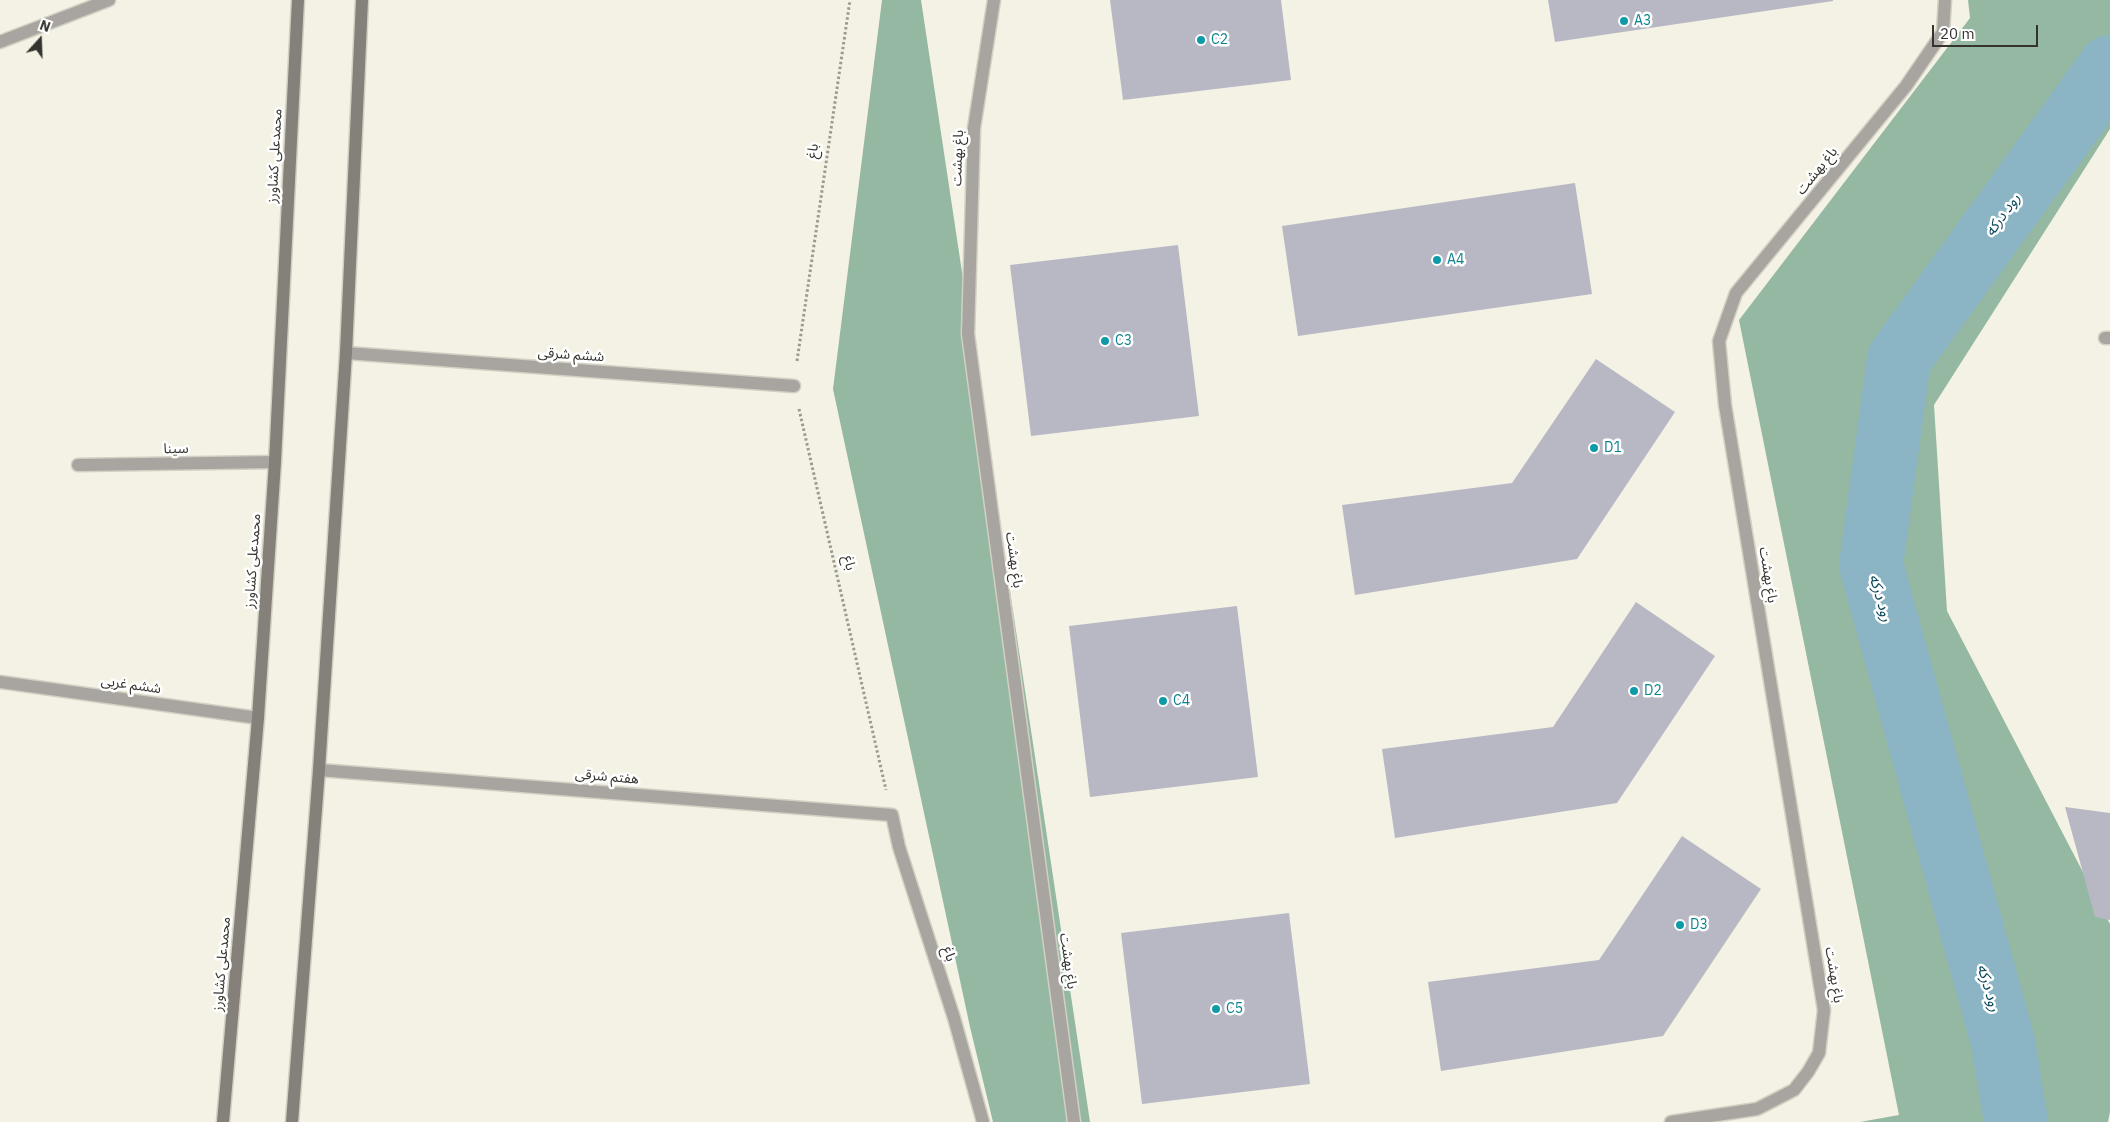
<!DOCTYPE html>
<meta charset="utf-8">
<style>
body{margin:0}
#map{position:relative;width:2110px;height:1122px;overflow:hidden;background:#f4f2e4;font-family:"IBM Plex Sans",sans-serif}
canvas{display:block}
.north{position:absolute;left:15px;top:15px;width:50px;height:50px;-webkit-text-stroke:4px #fff;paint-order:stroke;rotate:20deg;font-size:14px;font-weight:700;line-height:20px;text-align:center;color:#34332e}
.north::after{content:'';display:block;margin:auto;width:18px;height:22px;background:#34332e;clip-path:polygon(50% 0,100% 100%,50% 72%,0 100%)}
.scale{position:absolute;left:1932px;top:25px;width:106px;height:22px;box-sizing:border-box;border:2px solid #34332e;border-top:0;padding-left:6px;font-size:15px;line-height:18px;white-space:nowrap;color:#34332e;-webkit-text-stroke:4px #fff;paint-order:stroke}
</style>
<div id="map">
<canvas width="2110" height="1122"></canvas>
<div class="north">N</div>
<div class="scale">20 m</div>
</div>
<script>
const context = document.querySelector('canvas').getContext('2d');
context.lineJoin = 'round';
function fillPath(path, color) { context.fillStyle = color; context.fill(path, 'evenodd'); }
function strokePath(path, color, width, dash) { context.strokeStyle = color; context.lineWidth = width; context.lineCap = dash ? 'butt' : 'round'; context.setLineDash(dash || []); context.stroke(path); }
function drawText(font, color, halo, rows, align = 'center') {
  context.font = font + ' "IBM Plex Sans","Noto Sans Arabic",sans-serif'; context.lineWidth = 5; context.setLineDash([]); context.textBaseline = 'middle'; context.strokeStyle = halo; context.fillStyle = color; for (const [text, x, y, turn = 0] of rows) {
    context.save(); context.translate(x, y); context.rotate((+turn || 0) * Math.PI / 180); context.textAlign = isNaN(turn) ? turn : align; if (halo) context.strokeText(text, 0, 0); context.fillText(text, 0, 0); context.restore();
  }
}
fillPath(new Path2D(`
 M 882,0 L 921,0 L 1090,1122 L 993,1122 L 970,1027 L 833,389 Z
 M 1968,0 L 2110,0 L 2110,129 L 1934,405 L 1947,611 L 2110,924 L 2110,1112 L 2108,1122 L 1860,1122 L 1899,1115 L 1739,320 L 1970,18 Z`), '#94b8a1');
strokePath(new Path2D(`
 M 2016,1122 L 2003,1042 L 1871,565 L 1899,359 L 2110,67`), '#8bb5c4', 64);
fillPath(new Path2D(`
 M 1110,0 L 1281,0 L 1291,80 L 1123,100 Z
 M 1548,0 L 1833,0 L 1833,1 L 1555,42 Z
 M 1575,183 L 1592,294 L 1298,336 L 1282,226 Z
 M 1178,245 L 1199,416 L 1031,436 L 1010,265 Z
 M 1596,359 L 1675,412 L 1577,559 L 1355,595 L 1342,505 L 1512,483 Z
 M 1636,602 L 1715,656 L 1617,803 L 1395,838 L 1382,749 L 1553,727 Z
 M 1237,606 L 1258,777 L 1090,797 L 1069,626 Z
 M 2065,807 L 2110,813 L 2110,920 L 2095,917 Z
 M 1682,836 L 1761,889 L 1663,1036 L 1441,1071 L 1428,982 L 1599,960 Z
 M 1289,913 L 1310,1084 L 1142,1104 L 1121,933 Z`), '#b8b8c5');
const minor = new Path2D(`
 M 994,0 L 974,128 L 968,334 L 1074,1122
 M 0,42 L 109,0
 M 2105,338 L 2110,338
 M 346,353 L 794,386
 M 78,465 L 275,462
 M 0,682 L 258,718
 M 319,770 L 892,815 L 899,847 L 954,1018 L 983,1122
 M 1671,1122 L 1757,1109 L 1794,1090 L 1808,1072 L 1819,1053 L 1824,1010 L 1725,405 L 1719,341 L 1736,293 L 1906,86 L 1943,32 L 1945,0`);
const secondary = new Path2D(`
 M 223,1122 L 258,718 L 275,462 L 298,0
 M 292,1122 L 319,770 L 346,353 L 362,0`);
strokePath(minor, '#d1d0c3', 15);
strokePath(secondary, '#d1d0c3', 15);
strokePath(new Path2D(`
 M 797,361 L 850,0
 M 799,409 L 886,790`), '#9b9a90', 3, [2.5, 2.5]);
strokePath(minor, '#a8a5a0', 12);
strokePath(secondary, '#858079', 12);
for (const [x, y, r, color] of [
 [1624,21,5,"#0f9aa8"],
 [1201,40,5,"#0f9aa8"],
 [1437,260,5,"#0f9aa8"],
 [1105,341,5,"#0f9aa8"],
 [1594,448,5,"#0f9aa8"],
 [1634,691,5,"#0f9aa8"],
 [1163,701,5,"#0f9aa8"],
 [1680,925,5,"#0f9aa8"],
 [1216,1009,5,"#0f9aa8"]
]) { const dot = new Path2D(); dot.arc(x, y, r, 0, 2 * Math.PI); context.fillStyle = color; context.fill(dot); strokePath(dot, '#fff', 2); }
drawText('14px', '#0d838f', '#fff', [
 ["A3",1634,21],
 ["C2",1211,40],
 ["A4",1447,260],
 ["C3",1115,341],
 ["D1",1604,448],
 ["D2",1644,691],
 ["C4",1173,701],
 ["D3",1690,925],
 ["C5",1226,1009]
], 'left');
drawText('14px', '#34332e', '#fff', [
 ["باغ",813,151,-82],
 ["محمدعلی کشاورز",275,156,-87],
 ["باغ بهشت",958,158,-88],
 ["باغ بهشت",1817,171,-51],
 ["ششم شرقی",571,355,4],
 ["سینا",176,449,-1],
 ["باغ بهشت",1014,560,82],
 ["محمدعلی کشاورز",253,561,-86],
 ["باغ",849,563,77],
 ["باغ بهشت",1768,575,81],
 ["ششم غربی",131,685,8],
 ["هفتم شرقی",607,777,5],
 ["باغ",949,954,72],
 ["باغ بهشت",1068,961,82],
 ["محمدعلی کشاورز",222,964,-85],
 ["باغ بهشت",1834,975,81]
]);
drawText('italic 15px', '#094758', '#fff', [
 ["رود درکه",2003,215,-54],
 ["رود درکه",1880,598,74],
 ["رود درکه",1988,988,74]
]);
</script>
